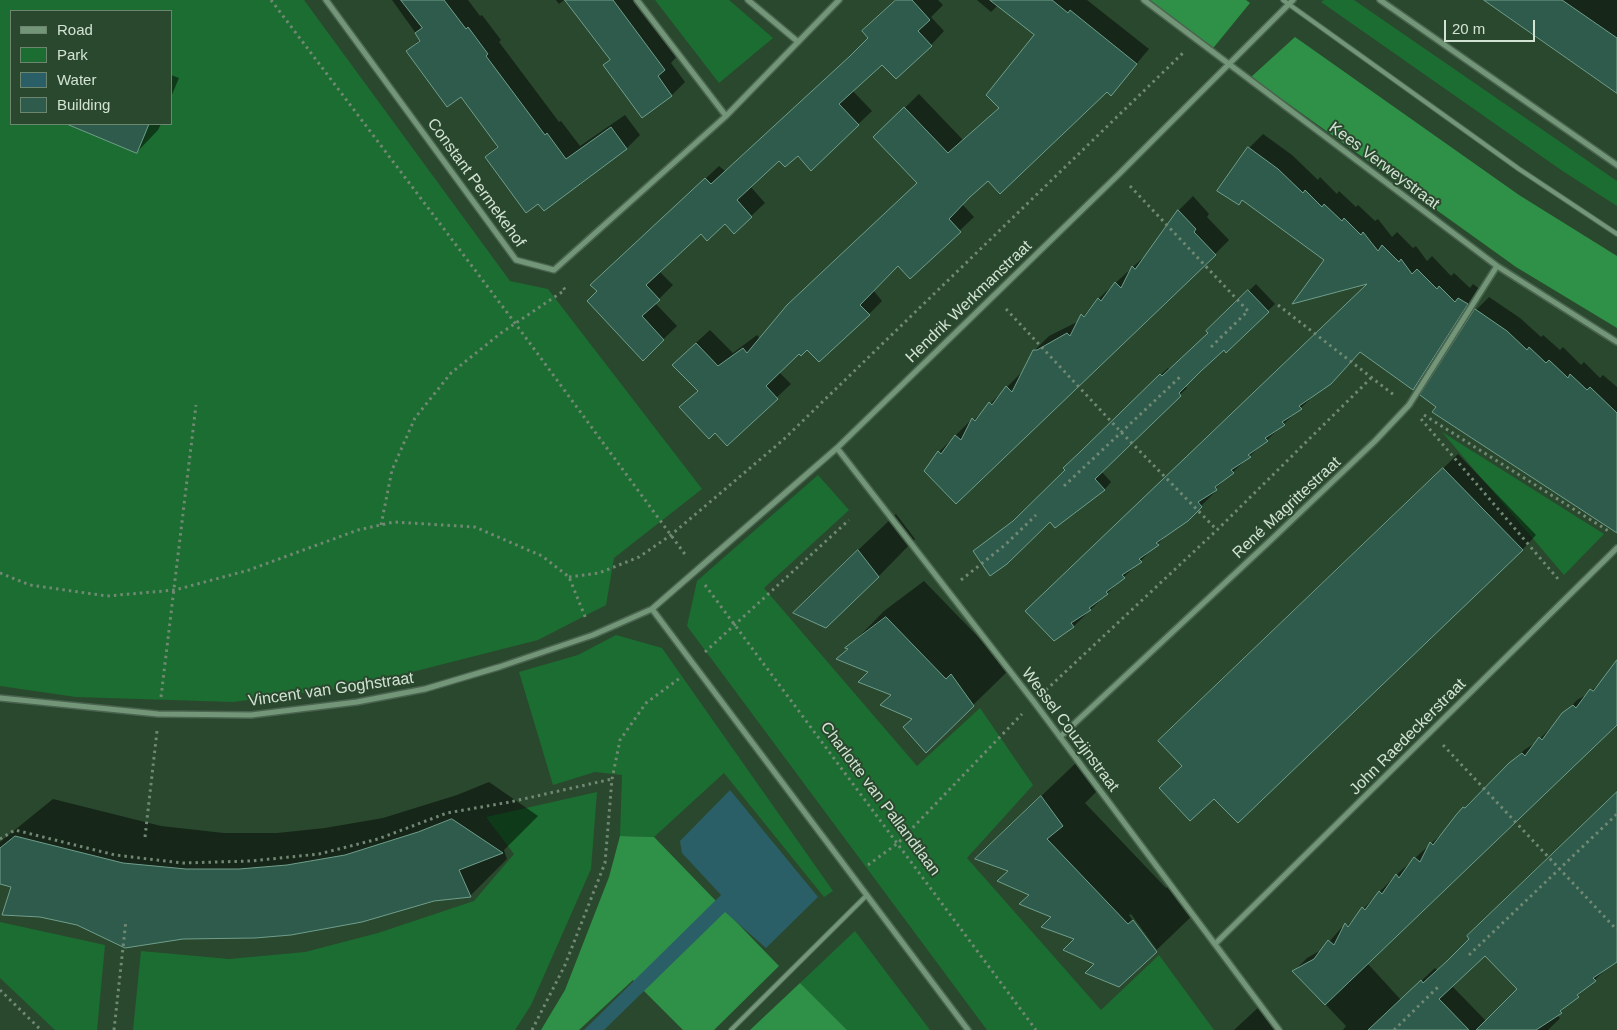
<!DOCTYPE html>
<meta charset="utf-8">
<style>
body{margin:0}
#map{position:relative;width:1617px;height:1030px;overflow:hidden;background:#2a482e;font-family:Helvetica,sans-serif}
canvas{display:block}
.legend{position:absolute;left:10px;top:10px;width:162px;height:115px;box-sizing:border-box;background:#2a482e;border:1px solid #6d8670;margin:0;padding:6px 9px;list-style:none;font-size:15px;color:#d2e3d3}
.legend li{display:flex;align-items:center;gap:10px;height:25px}
.legend b{width:25px;border:1px solid #6d8670}
.scale{position:absolute;left:1444px;top:20px;width:91px;height:22px;box-sizing:border-box;border:2px solid #d2e3d3;border-top:0;padding-left:6px;font-size:15px;line-height:18px;white-space:nowrap;color:#d2e3d3;-webkit-text-stroke:4px #2a482e;paint-order:stroke}
</style>
<div id="map">
<canvas width="1617" height="1030"></canvas>
<ul class="legend">
<li><b style="height:6px;background:#739578"></b>Road</li>
<li><b style="height:14px;background:#1c6d31"></b>Park</li>
<li><b style="height:14px;background:#2a5f67"></b>Water</li>
<li><b style="height:14px;background:#2e5b4b"></b>Building</li>
</ul>
<div class="scale">20 m</div>
</div>
<script>
const context = document.querySelector('canvas').getContext('2d');
context.lineJoin = 'round';
function fillPath(path, color) { context.fillStyle = color; context.fill(path, 'evenodd'); }
function strokePath(path, color, width, dash) { context.strokeStyle = color; context.lineWidth = width; context.lineCap = dash ? 'butt' : 'round'; context.setLineDash(dash || []); context.stroke(path); }
function drawText(font, color, halo, rows, align = 'center') {
  context.font = font + ' Helvetica,sans-serif'; context.lineWidth = 4; context.setLineDash([]); context.textBaseline = 'middle'; context.strokeStyle = halo; context.fillStyle = color; for (const [text, x, y, turn = 0] of rows) {
    context.save(); context.translate(x, y); context.rotate((+turn || 0) * Math.PI / 180); context.textAlign = isNaN(turn) ? turn : align; if (halo) context.strokeText(text, 0, 0); context.fillText(text, 0, 0); context.restore();
  }
}
fillPath(new Path2D(`
 M 0,0 L 304,0 L 510,281 L 548,289 L 702,489 L 614,558 L 606,605 L 538,640 L 357,686 L 233,702 L 76,697 L 0,686 ZM 11,11 L 171,11 L 171,124 L 11,124 Z
 M 655,0 L 729,0 L 773,38 L 719,83 Z
 M 1324,0 L 1354,0 L 1617,181 L 1617,206 L 1561,170 L 1321,2 Z
 M 1442,432 L 1604,534 L 1564,575 Z
 M 818,475 L 849,510 L 764,588 L 917,766 L 980,708 L 1033,785 L 967,858 L 1101,1010 L 1159,955 L 1214,1030 L 987,1030 L 687,626 L 697,581 Z
 M 616,635 L 662,648 L 833,891 L 824,897 L 724,773 L 654,837 L 620,836 L 622,775 L 595,772 L 553,785 L 519,672 L 578,655 Z
 M 597,792 L 591,869 L 531,1005 L 515,1030 L 133,1030 L 141,951 L 229,959 L 305,952 L 378,933 L 474,901 L 514,854 L 486,817 Z
 M 0,922 L 105,945 L 97,1030 L 55,1030 L 0,978 Z
 M 855,931 L 930,1030 L 847,1030 L 800,983 Z`), '#1c6d31');
fillPath(new Path2D(`
 M 1150,0 L 1246,0 L 1250,3 L 1210,52 Z
 M 1295,37 L 1519,195 L 1617,256 L 1617,328 L 1516,267 L 1251,77 Z
 M 620,836 L 654,837 L 779,966 L 714,1030 L 683,1030 L 633,980 L 579,1030 L 541,1030 L 565,990 L 609,877 Z
 M 800,983 L 847,1030 L 750,1030 Z`), '#2f9147');
fillPath(new Path2D(`
 M 730,790 L 818,897 L 766,948 L 725,912 L 604,1030 L 584,1030 L 721,895 L 682,853 L 680,841 Z`), '#2a5f67');
fillPath(new Path2D(`
 M 392,0 L 468,0 L 480,16 L 482,15 L 501,40 L 499,42 L 559,122 L 561,121 L 580,146 L 625,115 L 640,135 L 627,148 L 544,209 L 486,157 L 498,145 L 462,95 L 408,51 L 420,39 Z
 M 556,0 L 564,0 L 559,4 Z
 M 566,0 L 636,0 L 677,56 L 671,63 L 685,82 L 672,95 L 642,117 L 604,65 L 611,59 Z
 M 897,0 L 938,0 L 943,5 L 931,17 L 944,31 L 931,45 L 882,63 L 852,90 L 872,111 L 811,169 L 798,154 L 779,159 L 750,186 L 765,203 L 734,232 L 725,222 L 701,232 L 659,271 L 673,285 L 655,303 L 677,326 L 643,359 L 599,291 L 606,272 L 719,166 L 725,171 L 865,43 Z
 M 977,0 L 1087,0 L 1149,49 L 1111,94 L 1107,91 L 988,179 L 962,204 L 974,217 L 910,277 L 898,264 L 873,290 L 882,301 L 869,314 L 799,353 L 779,372 L 791,384 L 727,444 L 715,432 L 681,407 L 698,390 L 687,351 L 710,330 L 733,353 L 757,335 L 760,339 L 919,183 L 875,137 L 919,94 L 963,140 L 1000,107 L 1036,35 L 998,5 L 991,12 Z
 M 1486,0 L 1617,0 L 1617,91 Z
 M 171,75 L 179,78 L 171,97 Z
 M 68,124 L 161,124 L 158,130 L 137,152 Z
 M 1263,134 L 1292,155 L 1318,180 L 1320,177 L 1337,194 L 1339,191 L 1356,207 L 1358,205 L 1375,221 L 1378,219 L 1392,237 L 1397,232 L 1413,248 L 1416,246 L 1427,261 L 1432,256 L 1451,276 L 1454,273 L 1470,288 L 1473,284 L 1481,290 L 1427,375 L 1413,389 L 1361,351 L 1214,490 L 1215,492 L 1187,520 L 1172,530 L 1074,626 L 1054,639 L 1371,282 L 1325,259 L 1249,148 Z
 M 1193,196 L 1209,214 L 1207,217 L 1229,240 L 1215,254 L 925,471 L 939,452 L 970,421 L 971,423 L 1021,373 L 1022,374 L 1034,351 L 1049,336 L 1079,321 L 1096,301 L 1148,253 L 1179,210 Z
 M 1256,284 L 1275,304 L 1226,351 L 1224,349 L 1185,386 L 1187,388 L 1101,471 L 1111,482 L 1105,489 L 1055,526 L 1050,520 L 974,552 L 1022,514 L 1067,470 L 1088,445 L 1168,368 L 1170,370 L 1209,333 L 1207,331 Z
 M 1489,297 L 1520,318 L 1541,337 L 1543,335 L 1560,350 L 1563,347 L 1581,365 L 1584,362 L 1600,378 L 1603,375 L 1617,387 L 1617,531 L 1437,406 L 1476,310 Z
 M 1458,454 L 1536,535 L 1522,550 L 1214,797 L 1184,766 L 1174,726 Z
 M 896,514 L 915,539 L 878,577 L 831,576 Z
 M 924,581 L 984,643 L 989,638 L 1011,668 L 973,705 L 914,718 L 848,648 L 884,611 Z
 M 1617,662 L 1617,723 L 1367,963 L 1401,1000 L 1435,968 L 1437,970 L 1462,948 L 1617,794 L 1617,959 L 1557,1015 L 1560,1018 L 1548,1030 L 1343,1030 L 1346,1026 L 1294,971 L 1307,958 L 1323,949 L 1342,927 L 1344,929 L 1393,878 L 1445,831 L 1470,802 L 1479,796 L 1524,750 L 1537,742 L 1577,700 L 1588,694 L 1605,678 ZM 1485,954 L 1519,989 L 1486,1021 L 1452,986 Z
 M 1079,760 L 1100,788 L 1085,803 L 1166,888 L 1171,883 L 1194,914 L 1119,986 L 1010,871 L 1014,822 ZM 1131,914 L 1157,950 L 1154,950 L 1129,915 Z
 M 489,782 L 538,816 L 504,850 L 507,859 L 470,896 L 13,886 L 0,883 L 0,842 L 53,799 L 161,826 L 224,833 L 277,833 L 325,828 L 383,818 L 457,795 Z
 M 1261,1005 L 1279,1030 L 1234,1030 Z`), '#0007');
const building = new Path2D(`
 M 401,0 L 444,0 L 466,29 L 468,27 L 488,54 L 486,56 L 545,135 L 547,133 L 566,159 L 611,127 L 627,149 L 544,211 L 538,204 L 526,213 L 485,157 L 498,147 L 461,97 L 447,107 L 406,51 L 420,41 L 415,33 L 422,28 Z
 M 565,0 L 613,0 L 665,70 L 658,76 L 672,96 L 642,118 L 603,65 L 610,60 Z
 M 896,0 L 912,0 L 930,20 L 918,31 L 932,46 L 896,79 L 882,65 L 839,104 L 859,125 L 811,171 L 798,156 L 785,167 L 779,161 L 737,200 L 752,217 L 734,234 L 725,224 L 707,241 L 701,234 L 646,285 L 660,300 L 642,316 L 664,340 L 643,361 L 587,301 L 597,291 L 590,285 L 705,178 L 711,184 L 850,56 L 868,38 L 862,31 Z
 M 990,0 L 1052,0 L 1068,13 L 1070,10 L 1137,64 L 1111,96 L 1107,92 L 1000,194 L 988,181 L 970,197 L 949,219 L 961,232 L 910,279 L 898,266 L 860,305 L 870,315 L 819,362 L 807,350 L 801,356 L 799,354 L 766,386 L 778,399 L 727,446 L 715,433 L 709,439 L 679,407 L 698,391 L 672,365 L 696,343 L 718,366 L 743,348 L 747,353 L 787,305 L 917,183 L 873,137 L 904,107 L 948,153 L 999,108 L 986,95 L 1034,35 Z
 M 1484,0 L 1562,0 L 1617,38 L 1617,93 Z
 M 67,124 L 149,124 L 137,153 Z
 M 1248,147 L 1278,169 L 1303,193 L 1305,190 L 1322,207 L 1324,204 L 1342,221 L 1344,218 L 1361,235 L 1363,232 L 1378,251 L 1382,245 L 1399,262 L 1401,259 L 1412,274 L 1417,269 L 1437,289 L 1439,286 L 1455,302 L 1458,298 L 1468,304 L 1413,390 L 1360,352 L 1331,384 L 1299,406 L 1302,409 L 1282,422 L 1285,425 L 1265,438 L 1268,441 L 1248,455 L 1251,457 L 1231,470 L 1234,473 L 1215,487 L 1217,490 L 1198,502 L 1202,507 L 1188,521 L 1156,543 L 1159,545 L 1139,559 L 1142,562 L 1122,575 L 1125,578 L 1106,592 L 1108,594 L 1089,608 L 1091,610 L 1071,623 L 1074,627 L 1054,641 L 1025,611 L 1367,284 L 1292,304 L 1324,260 L 1242,200 L 1239,205 L 1217,191 Z
 M 1178,210 L 1196,229 L 1194,232 L 1216,255 L 956,504 L 924,471 L 938,451 L 941,454 L 955,435 L 961,440 L 972,418 L 975,421 L 989,402 L 992,405 L 1006,386 L 1012,392 L 1033,350 L 1037,350 L 1067,333 L 1070,336 L 1081,314 L 1084,317 L 1098,298 L 1101,301 L 1115,282 L 1121,288 L 1132,266 L 1135,269 Z
 M 1248,290 L 1269,312 L 1226,353 L 1224,350 L 1201,371 L 1179,393 L 1181,396 L 1095,479 L 1105,490 L 1055,528 L 1050,522 L 1007,564 L 990,576 L 973,551 L 1013,521 L 1065,470 L 1063,468 L 1080,452 L 1160,374 L 1162,376 L 1208,333 L 1206,331 Z
 M 1475,309 L 1507,331 L 1527,350 L 1529,347 L 1546,363 L 1549,360 L 1568,378 L 1570,374 L 1587,390 L 1590,387 L 1617,413 L 1617,533 L 1432,412 L 1436,407 L 1420,395 Z
 M 1443,468 L 1523,550 L 1238,823 L 1214,799 L 1190,821 L 1159,788 L 1182,766 L 1158,741 Z
 M 858,550 L 879,577 L 826,628 L 793,613 Z
 M 886,617 L 946,679 L 951,674 L 974,706 L 926,753 L 903,727 L 912,719 L 880,705 L 891,695 L 858,682 L 868,672 L 836,659 L 848,649 L 845,648 Z
 M 1617,660 L 1617,725 L 1325,1005 L 1292,971 L 1314,959 L 1328,940 L 1334,945 L 1345,923 L 1348,927 L 1362,907 L 1365,910 L 1379,891 L 1382,894 L 1396,874 L 1399,878 L 1414,857 L 1420,862 L 1430,842 L 1433,845 L 1456,815 L 1463,807 L 1465,808 L 1509,763 L 1522,753 L 1525,756 L 1539,737 L 1542,740 L 1562,713 L 1573,705 L 1576,708 L 1590,689 L 1593,691 Z
 M 1617,792 L 1617,962 L 1593,978 L 1596,981 L 1577,995 L 1579,997 L 1560,1011 L 1562,1013 L 1536,1030 L 1476,1030 L 1517,989 L 1485,956 L 1439,999 L 1469,1030 L 1368,1030 L 1421,980 L 1423,983 L 1447,961 L 1469,939 L 1467,936 Z
 M 1041,796 L 1063,826 L 1047,839 L 1128,924 L 1133,920 L 1157,952 L 1119,987 L 1085,973 L 1094,964 L 1063,950 L 1074,939 L 1041,927 L 1051,917 L 1019,904 L 1029,895 L 997,881 L 1008,871 L 975,859 Z
 M 452,819 L 503,853 L 459,870 L 471,897 L 434,901 L 362,922 L 291,935 L 255,938 L 183,939 L 125,948 L 77,925 L 40,917 L 2,915 L 11,887 L 0,884 L 0,848 L 15,836 L 123,863 L 186,869 L 239,869 L 287,865 L 345,855 L 418,832 Z`);
fillPath(building, '#2e5b4b');
strokePath(building, '#709e8c', 1);
const service = new Path2D(`
 M 1283,0 L 1519,169 L 1617,234
 M 731,1030 L 867,895`);
const minor = new Path2D(`
 M 326,0 L 516,260 L 554,270 L 726,116 L 839,0
 M 637,0 L 726,116
 M 748,0 L 797,41
 M 1144,0 L 1497,266 L 1617,342
 M 1380,0 L 1617,165
 M 837,448 L 1034,702 L 1279,1030
 M 652,609 L 968,1030
 M 0,698 L 158,714 L 251,715 L 357,702 L 425,689 L 499,667 L 593,635 L 652,609 L 837,448 L 1119,174 L 1293,0
 M 1060,737 L 1272,539 L 1375,441 L 1409,405 L 1497,266
 M 1215,944 L 1617,548`);
strokePath(service, '#4a644f', 6);
strokePath(minor, '#4a644f', 8);
strokePath(new Path2D(`
 M 271,0 L 515,323 L 687,557
 M 1130,186 L 1248,311 L 1210,348
 M 1278,305 L 1394,395
 M 1006,309 L 1121,432 L 1217,530
 M 1424,415 L 1610,532
 M 1421,419 L 1558,579
 M 1064,486 L 1180,377
 M 381,525 L 392,470 L 415,418 L 451,373 L 501,333 L 565,290 L 562,285
 M 0,573 L 30,585 L 107,596 L 175,590 L 249,570 L 358,530 L 394,522 L 475,527 L 542,556 L 569,577 L 586,619
 M 569,577 L 599,573 L 639,557 L 671,535 L 783,440 L 1184,52
 M 961,580 L 1005,545 L 1036,515
 M 705,585 L 1036,1030
 M 705,652 L 849,520
 M 1046,690 L 1217,530 L 1371,378
 M 161,697 L 196,405
 M 1443,745 L 1617,930
 M 145,837 L 157,731
 M 0,839 L 15,830 L 115,855 L 183,863 L 251,861 L 319,854 L 378,839 L 447,813 L 510,802 L 612,779
 M 868,865 L 898,843 L 1022,714
 M 1469,955 L 1617,814
 M 0,990 L 41,1030
 M 114,1030 L 126,920
 M 532,1030 L 565,965 L 605,863 L 612,779 L 620,740 L 646,703 L 680,678
 M 1394,1030 L 1439,986`), '#718974', 3, [2.5, 4]);
strokePath(service, '#739578', 4);
strokePath(minor, '#739578', 5);
drawText('16px', '#d2e3d3', '#2a482e', [
 ["Kees Verweystraat",1384,166,37],
 ["Constant Permekehof",476,183,54],
 ["Hendrik Werkmanstraat",969,302,-44],
 ["René Magrittestraat",1287,508,-43],
 ["Vincent van Goghstraat",331,690,-8],
 ["Wessel Couzijnstraat",1070,730,53],
 ["John Raedeckerstraat",1408,737,-45],
 ["Charlotte van Pallandtlaan",880,799,53]
]);
</script>
